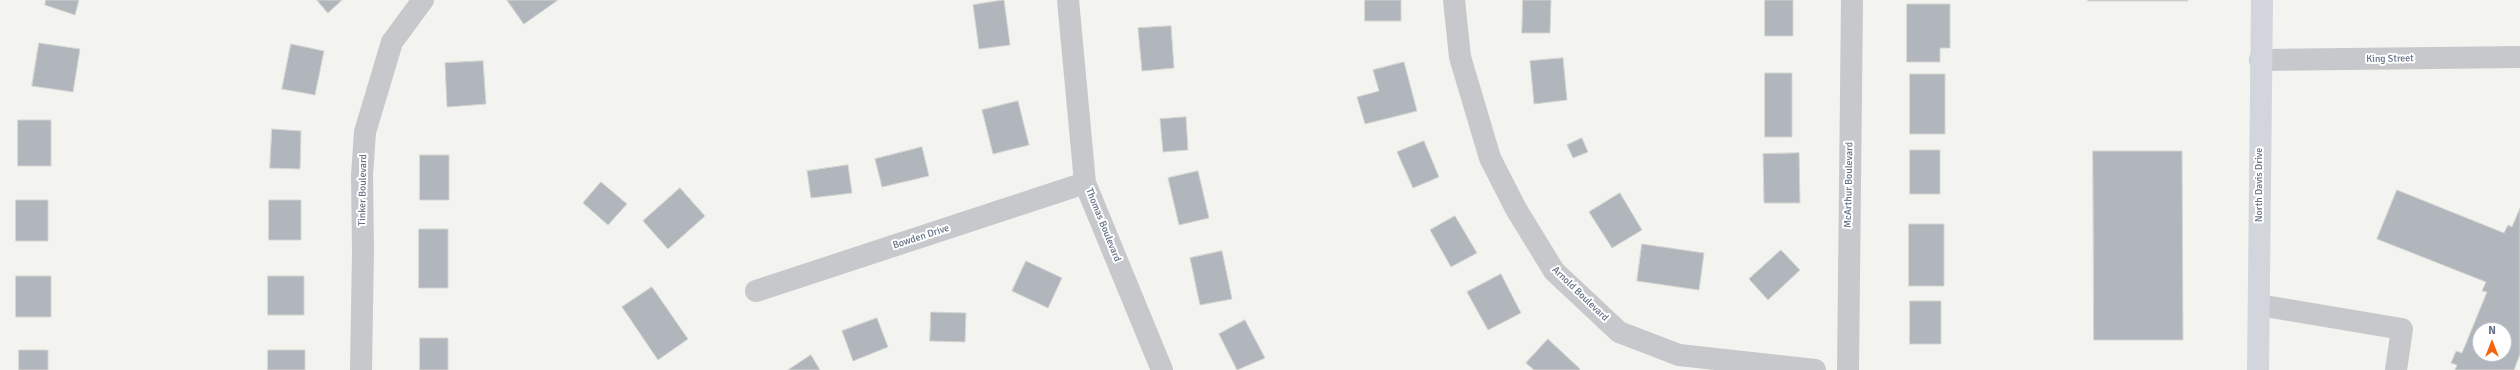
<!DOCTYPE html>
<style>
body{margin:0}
#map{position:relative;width:2520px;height:370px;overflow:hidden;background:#f3f4ef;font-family:Signika,sans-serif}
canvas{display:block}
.north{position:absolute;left:2472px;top:322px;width:40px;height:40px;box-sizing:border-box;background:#fff;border:1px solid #bfc5cd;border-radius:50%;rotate:0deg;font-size:11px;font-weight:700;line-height:16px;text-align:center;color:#606f83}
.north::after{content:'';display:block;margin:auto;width:14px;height:18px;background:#f36410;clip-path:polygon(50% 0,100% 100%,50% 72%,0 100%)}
</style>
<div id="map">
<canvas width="2520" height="370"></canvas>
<div class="north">N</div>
</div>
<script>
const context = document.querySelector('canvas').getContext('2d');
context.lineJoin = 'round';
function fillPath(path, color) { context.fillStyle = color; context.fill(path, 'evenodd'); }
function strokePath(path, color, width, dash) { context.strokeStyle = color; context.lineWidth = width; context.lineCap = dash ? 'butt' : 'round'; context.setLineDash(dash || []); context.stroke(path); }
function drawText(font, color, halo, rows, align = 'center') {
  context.font = font + ' Signika,sans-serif'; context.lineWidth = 4; context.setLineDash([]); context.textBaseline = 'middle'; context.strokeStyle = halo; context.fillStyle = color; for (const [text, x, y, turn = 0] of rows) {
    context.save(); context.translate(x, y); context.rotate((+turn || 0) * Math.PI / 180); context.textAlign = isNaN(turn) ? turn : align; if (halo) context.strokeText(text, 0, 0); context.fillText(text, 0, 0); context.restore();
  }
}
const building = new Path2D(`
 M 46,0 L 79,0 L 75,15 L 45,5 Z
 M 317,0 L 342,0 L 328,13 Z
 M 507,0 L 558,0 L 524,24 Z
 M 1004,0 L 1010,45 L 979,49 L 973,5 Z
 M 1365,0 L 1401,0 L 1401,21 L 1365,21 Z
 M 1523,0 L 1551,0 L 1550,33 L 1522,33 Z
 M 1765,0 L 1793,0 L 1793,36 L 1765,36 Z
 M 2088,0 L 2188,0 L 2188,1 L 2088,1 Z
 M 1907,4 L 1950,4 L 1950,48 L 1940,48 L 1940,62 L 1907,62 Z
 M 1171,26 L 1174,68 L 1142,71 L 1138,28 Z
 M 39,43 L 80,49 L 73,92 L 32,86 Z
 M 291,44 L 324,51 L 315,95 L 282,89 Z
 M 1563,58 L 1567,100 L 1534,104 L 1530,61 Z
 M 483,61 L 486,104 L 447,107 L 445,63 Z
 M 1404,62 L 1417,111 L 1365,124 L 1357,97 L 1379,91 L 1373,70 Z
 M 1765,73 L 1792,73 L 1792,137 L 1765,137 Z
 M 1910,74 L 1945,74 L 1945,134 L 1910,134 Z
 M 1018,101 L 1029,145 L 993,154 L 982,110 Z
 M 1186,117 L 1188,150 L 1163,152 L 1160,119 Z
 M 18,120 L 51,120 L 51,166 L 18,166 Z
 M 272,129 L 301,131 L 300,169 L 270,168 Z
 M 1582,138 L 1588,152 L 1573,158 L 1567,145 Z
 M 1424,141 L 1439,177 L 1413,188 L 1397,152 Z
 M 922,147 L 929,176 L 882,187 L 875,159 Z
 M 1910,150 L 1940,150 L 1940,194 L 1910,194 Z
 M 2093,151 L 2182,151 L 2183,340 L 2094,340 Z
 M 1799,153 L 1800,203 L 1764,203 L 1763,154 Z
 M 420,155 L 449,155 L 449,200 L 420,200 Z
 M 848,165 L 852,193 L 811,198 L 807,171 Z
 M 1198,171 L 1209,218 L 1179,225 L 1168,178 Z
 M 601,182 L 627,204 L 608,225 L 583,203 Z
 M 680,188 L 705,216 L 668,249 L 643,221 Z
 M 2397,190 L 2504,233 L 2508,225 L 2512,227 L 2520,208 L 2520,354 L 2514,370 L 2455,370 L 2457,365 L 2451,363 L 2456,351 L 2462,353 L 2487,292 L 2482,291 L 2486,282 L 2377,239 ZM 2480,330 L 2504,330 L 2504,354 L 2480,354 Z
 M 1620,193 L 1642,230 L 1612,248 L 1589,212 Z
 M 16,200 L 48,200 L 48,241 L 16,241 Z
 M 269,200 L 301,200 L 301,240 L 269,240 Z
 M 1455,216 L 1477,253 L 1451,267 L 1430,230 Z
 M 1909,224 L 1944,224 L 1944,286 L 1909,286 Z
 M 419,229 L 448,229 L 448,288 L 419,288 Z
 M 1642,244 L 1704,253 L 1699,290 L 1637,281 Z
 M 1781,250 L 1800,270 L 1768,300 L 1749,279 Z
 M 1222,251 L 1232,299 L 1200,305 L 1190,258 Z
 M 1026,261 L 1062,278 L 1048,308 L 1012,291 Z
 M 1501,274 L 1521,313 L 1488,330 L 1467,292 Z
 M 16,276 L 51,276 L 51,317 L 16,317 Z
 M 268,276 L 304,276 L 304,315 L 268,315 Z
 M 652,287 L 688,339 L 658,360 L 622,307 Z
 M 1910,301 L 1941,301 L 1941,344 L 1910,344 Z
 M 931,312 L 966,313 L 965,342 L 930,341 Z
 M 877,318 L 888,347 L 853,361 L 842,331 Z
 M 1245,320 L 1265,358 L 1237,370 L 1219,334 Z
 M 420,338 L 448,338 L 448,370 L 420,370 Z
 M 1548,339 L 1580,369 L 1579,370 L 1534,370 L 1526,363 Z
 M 19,350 L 48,350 L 48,370 L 19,370 Z
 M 268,350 L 305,350 L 305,370 L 268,370 Z
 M 811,355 L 820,370 L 788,370 Z`);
fillPath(building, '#b0b6bc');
strokePath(building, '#d5d5d2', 1);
strokePath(new Path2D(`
 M 1068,0 L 1085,183 L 1162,370
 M 1454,0 L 1460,57 L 1490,158 L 1516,209 L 1554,271 L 1619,332 L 1679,355 L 1815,370
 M 2260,60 L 2520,57
 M 756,291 L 1085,183
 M 2259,305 L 2402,329 L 2396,370
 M 361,370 L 363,250 L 362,175 L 365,132 L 392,42 L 423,0
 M 1848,370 L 1852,0`), '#c6c8cc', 22);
strokePath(new Path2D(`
 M 2258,370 L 2262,0`), '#d2d6dc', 22);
drawText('10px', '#606f83', '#fff', [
 ["King Street",2390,59,-1],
 ["McArthur Boulevard",1849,185,-89],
 ["North Davis Drive",2259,185,-90],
 ["Tinker Boulevard",363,190,-89],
 ["Thomas Boulevard",1103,225,68],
 ["Bowden Drive",921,237,-18],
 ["Arnold Boulevard",1580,294,44]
]);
</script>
